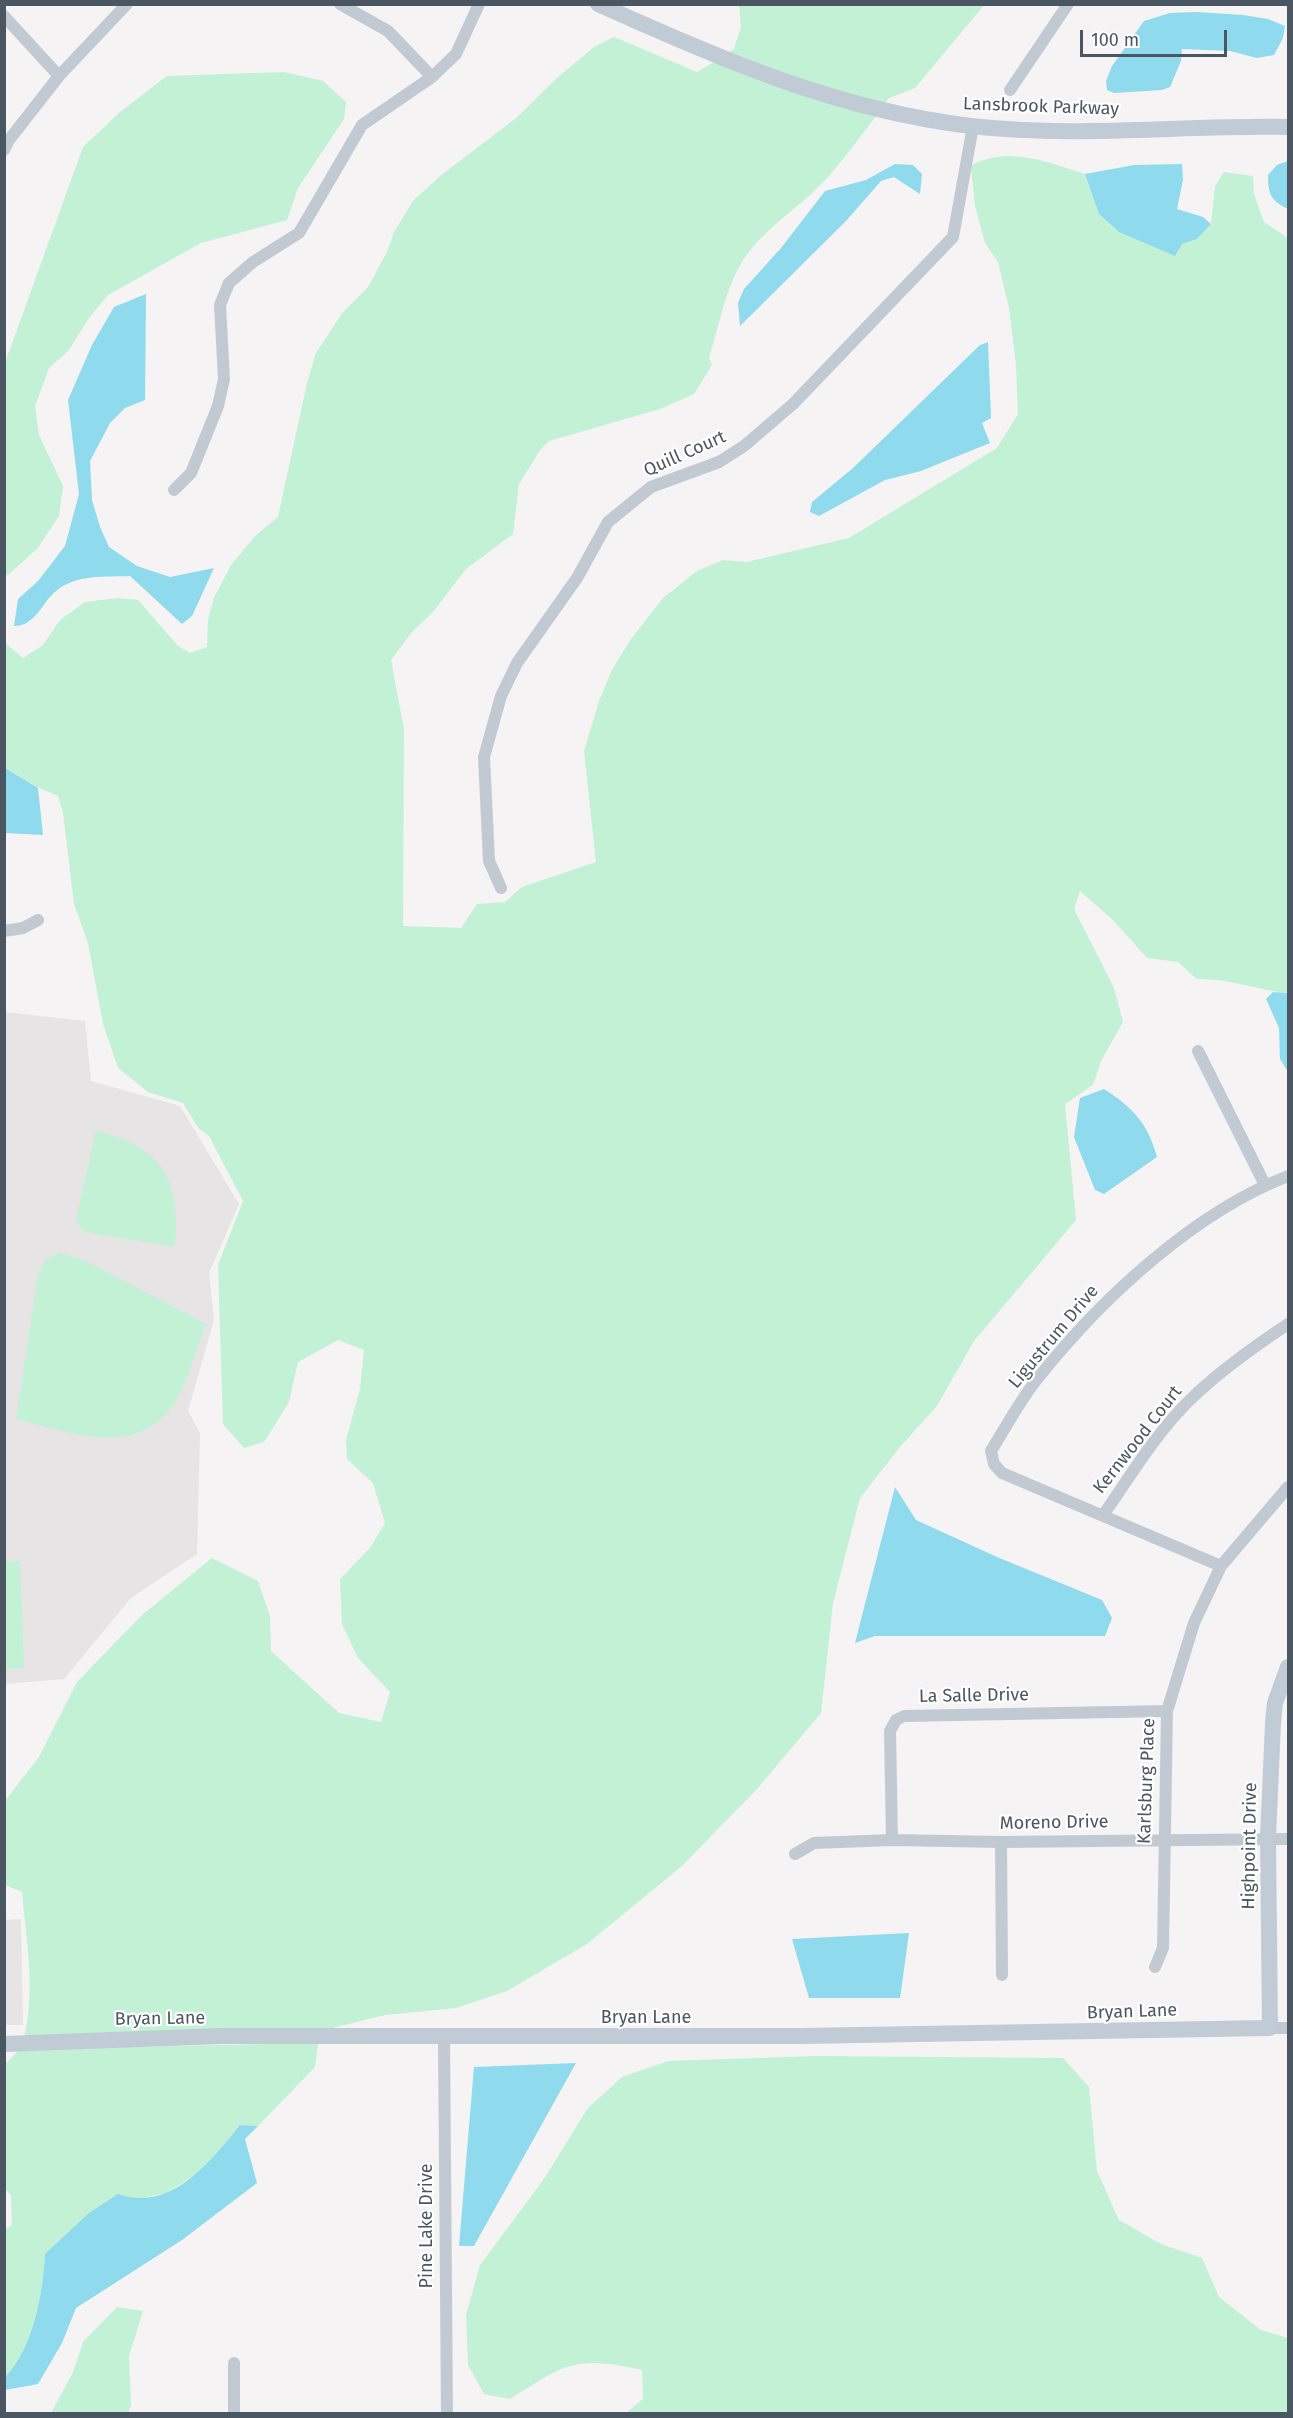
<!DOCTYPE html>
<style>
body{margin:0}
#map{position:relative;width:1293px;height:2418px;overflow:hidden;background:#f5f3f3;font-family:"Fira Sans",sans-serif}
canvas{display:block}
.frame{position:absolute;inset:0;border:6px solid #4a5661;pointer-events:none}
.scale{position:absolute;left:1080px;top:30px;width:147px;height:27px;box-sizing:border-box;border:3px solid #4a5661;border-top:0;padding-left:8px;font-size:18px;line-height:21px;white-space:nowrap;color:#4a5661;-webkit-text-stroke:4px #fff;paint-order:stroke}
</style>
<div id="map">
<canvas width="1293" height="2418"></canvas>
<div class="frame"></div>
<div class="scale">100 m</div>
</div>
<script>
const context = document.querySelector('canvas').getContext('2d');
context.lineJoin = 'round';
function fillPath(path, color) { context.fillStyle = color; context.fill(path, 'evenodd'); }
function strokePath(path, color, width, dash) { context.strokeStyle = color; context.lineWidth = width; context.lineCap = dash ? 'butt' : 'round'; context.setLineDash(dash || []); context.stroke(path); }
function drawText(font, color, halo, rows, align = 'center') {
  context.font = font + ' "Fira Sans",sans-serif'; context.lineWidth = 4.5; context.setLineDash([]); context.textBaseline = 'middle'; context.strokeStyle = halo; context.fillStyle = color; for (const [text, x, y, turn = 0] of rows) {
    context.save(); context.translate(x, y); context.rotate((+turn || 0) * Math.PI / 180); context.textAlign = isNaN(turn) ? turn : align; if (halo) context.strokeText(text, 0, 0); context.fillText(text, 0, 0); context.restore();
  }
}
fillPath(new Path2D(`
 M 5,1012 L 85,1021 L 91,1081 L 180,1106 L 239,1204 L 209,1273 L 214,1320 L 188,1411 L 200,1433 L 197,1554 L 131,1598 L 64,1679 L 5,1684 Z
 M 21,1919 L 23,2025 L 5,2025 L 5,1920 Z`), '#e6e4e5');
fillPath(new Path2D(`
 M 739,5 L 984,5 L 915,88 L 889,98 L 883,106 L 726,54 L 734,49 L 741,27 Z
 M 614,37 L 697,72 L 714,62 L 876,116 C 855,143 836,171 811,194 C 787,216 760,233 742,262 C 725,290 719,326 709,358 L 712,365 L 694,394 L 660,409 L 549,441 L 540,450 L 519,484 L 513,534 L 466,569 L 433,612 L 412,632 L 391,660 L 404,730 L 403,926 L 461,928 L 477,904 L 505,902 L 522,887 L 596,862 L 584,751 L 599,701 L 612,670 L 631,639 L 663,598 L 697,571 L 723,560 L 747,562 L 849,538 L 997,448 L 1018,414 L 1016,365 L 1009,308 L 998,262 L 985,243 L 975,206 L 971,169 L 972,165 C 1008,146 1049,162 1085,174 L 1099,214 L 1119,232 L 1182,244 L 1197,239 L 1211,224 L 1215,186 L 1224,172 L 1253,176 L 1254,194 L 1264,222 L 1288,238 L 1288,993 C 1258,990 1228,978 1197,979 L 1178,962 L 1147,958 L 1112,919 L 1080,891 L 1074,909 L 1114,988 L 1123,1022 L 1101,1061 L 1093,1085 L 1065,1104 L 1076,1220 L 974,1341 L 937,1406 L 900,1447 L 860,1498 L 833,1603 L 821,1713 L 757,1789 L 682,1866 L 587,1944 L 507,1991 L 456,2008 L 385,2015 L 320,2031 L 24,2037 C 36,1991 26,1939 22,1892 L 5,1885 L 4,1802 L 39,1757 L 77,1682 L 142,1615 L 212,1558 L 258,1581 L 270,1616 L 271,1651 L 339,1713 L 381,1722 L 390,1692 L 358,1658 L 342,1624 L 340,1579 L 370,1548 L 385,1523 L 373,1483 L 347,1459 L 346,1440 L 360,1389 L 364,1350 L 338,1340 L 298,1362 L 289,1402 L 264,1442 L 244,1448 L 223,1424 L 218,1265 L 243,1201 L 209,1136 L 199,1129 L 183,1103 L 148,1092 L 118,1068 L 103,1024 L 88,943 L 74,904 L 63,813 L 58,796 L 35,786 L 5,768 L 5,643 L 23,658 L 43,645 L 60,620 L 85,602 L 118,598 L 138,600 L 178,646 L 190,653 L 207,647 L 208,620 L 214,598 L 231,565 L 256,535 L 278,517 L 307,383 L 316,353 L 343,312 L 368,287 L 387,252 L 394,232 L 413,201 L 440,176 L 515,119 L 557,78 L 594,47 Z
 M 284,72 L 323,81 L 346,102 L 344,119 L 298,188 L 287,220 L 201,243 L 108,295 L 89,318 L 69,350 L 49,368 L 35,406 L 39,435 L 63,486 L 59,516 L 37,549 L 8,575 L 5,573 L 5,363 L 83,147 L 120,112 L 167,76 Z
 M 96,1130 C 163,1149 181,1178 175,1247 L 84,1232 L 76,1220 Z
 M 60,1253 L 84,1260 L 206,1324 C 195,1351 188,1386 170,1409 C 130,1459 67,1431 16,1419 L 38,1276 L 45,1259 Z
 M 5,1561 L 20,1561 L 24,1668 L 5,1669 Z
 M 318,2043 L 315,2067 L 258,2126 L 240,2126 L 205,2169 L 166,2193 L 135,2200 L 45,2254 C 43,2293 33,2349 5,2377 L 5,2230 L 12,2225 L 11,2196 L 4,2187 L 5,2064 L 20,2049 Z
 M 816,2056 L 1063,2058 L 1089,2087 L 1097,2171 L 1119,2220 L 1161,2244 L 1202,2258 L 1219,2297 L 1261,2330 L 1288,2338 L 1288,2413 L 626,2413 L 643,2399 L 642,2370 C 575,2355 565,2364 510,2399 L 484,2394 L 468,2365 L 466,2315 L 480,2265 L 544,2179 L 588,2108 L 622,2077 L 668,2061 Z
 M 117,2307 L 143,2311 L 129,2356 L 131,2405 L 128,2413 L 51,2413 L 73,2372 L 83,2342 Z`), '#c3f1d5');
fillPath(new Path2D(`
 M 1197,12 L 1243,15 L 1268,19 L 1285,26 L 1283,38 L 1274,55 L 1257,58 L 1230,51 L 1182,49 L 1181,61 L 1170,87 L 1162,90 L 1114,93 L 1107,90 L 1106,81 L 1112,66 L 1144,21 L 1170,13 Z
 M 1288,161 L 1288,209 C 1271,201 1268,194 1268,175 L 1277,165 Z
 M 895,164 L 913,165 L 922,174 L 920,194 L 894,177 L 881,181 L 845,222 L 740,326 L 738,303 L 744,289 L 781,248 L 825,191 L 866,180 Z
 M 1182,164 L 1183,180 L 1177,209 L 1203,217 L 1211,224 L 1197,239 L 1182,244 L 1175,256 L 1119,232 L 1099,214 L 1085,174 L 1134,165 Z
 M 146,294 L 145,400 L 125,408 L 110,423 L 90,461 L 92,500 L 100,527 L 109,547 L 137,566 L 170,577 L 214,568 L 192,616 L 182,624 L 130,576 C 105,577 76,574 56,591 C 42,602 36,626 14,626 L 18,599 L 38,581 L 65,546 L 79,494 L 68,400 L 92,345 L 114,307 Z
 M 988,342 L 991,418 L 982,423 L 990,443 L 921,471 L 885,480 L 819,516 L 810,512 L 812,502 L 853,468 L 980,345 Z
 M 5,768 L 38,788 L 43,835 L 5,833 Z
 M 1273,992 L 1288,993 L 1288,1072 L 1280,1059 L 1279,1028 L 1266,999 Z
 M 1104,1089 C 1132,1107 1148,1123 1157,1157 L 1104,1194 L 1095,1190 L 1074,1137 L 1080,1098 Z
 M 895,1487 L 916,1520 L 997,1557 L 1102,1600 L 1112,1618 L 1105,1636 L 875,1636 L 855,1643 Z
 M 909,1933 L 900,1998 L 809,1998 L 792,1939 Z
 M 576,2063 L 474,2246 L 459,2246 L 474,2067 Z
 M 240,2125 L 258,2126 L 245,2139 L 257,2183 L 182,2240 L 76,2308 L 62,2343 L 38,2384 L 5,2390 L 5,2377 C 33,2349 43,2293 45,2254 L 89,2213 L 118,2194 C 171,2213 211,2161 240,2125 Z`), '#90daee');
strokePath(new Path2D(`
 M 340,4 L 388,31 L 432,77
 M 4,16 L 59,76
 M 1010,90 L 1068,4
 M 4,150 L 9,140 L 59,76 L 127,4
 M 174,490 L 191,473 L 218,406 L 224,379 L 220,305 L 229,283 L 253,262 L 299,233 L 362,125 L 432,77 L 456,54 L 479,4
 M 501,888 L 489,861 L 484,757 L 501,696 L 517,663 L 577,578 L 608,522 L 651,487 L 719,462 L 744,446 L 793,404 L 953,237 L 973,126
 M 4,931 L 23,928 L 38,920
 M 1198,1051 L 1265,1185
 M 1104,1514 C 1131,1475 1158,1430 1193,1397 C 1222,1369 1255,1346 1288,1324
 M 1221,1566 L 1002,1473 L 994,1464 L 991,1451 C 1006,1427 1020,1400 1038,1378 C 1101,1299 1193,1213 1288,1176
 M 892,1840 L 890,1731 L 896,1720 L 904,1716 L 1167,1711
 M 1001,1842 L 1002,1975
 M 795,1854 L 814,1843 L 892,1840 L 1001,1842 L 1288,1839
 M 1155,1967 L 1163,1948 L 1167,1711 L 1194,1623 L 1221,1566 L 1288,1487
 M 1270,2028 L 1288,2028
 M 444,2038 L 447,2414
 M 234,2414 L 234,2363`), '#c1cad2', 12);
strokePath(new Path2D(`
 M 598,4 C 720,59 837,110 971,126 C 1076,138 1183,125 1288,127
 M 4,2044 L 222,2036 L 801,2036 L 1270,2028 L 1268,1838 L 1273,1723 L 1275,1703 L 1288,1667`), '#c1cbd6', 16);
drawText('18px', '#4a5661', '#fff', [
 ["Lansbrook Parkway",1041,107,2],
 ["Quill Court",685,454,-24],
 ["Ligustrum Drive",1054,1337,-50],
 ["Kernwood Court",1138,1440,-52],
 ["La Salle Drive",974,1696,-1],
 ["Karlsburg Place",1147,1781,-88],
 ["Moreno Drive",1054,1823,-1],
 ["Highpoint Drive",1250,1846,-89],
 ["Bryan Lane",1132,2012,-2],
 ["Bryan Lane",646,2018],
 ["Bryan Lane",160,2019,-1],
 ["Pine Lake Drive",427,2226,-90]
]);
</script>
